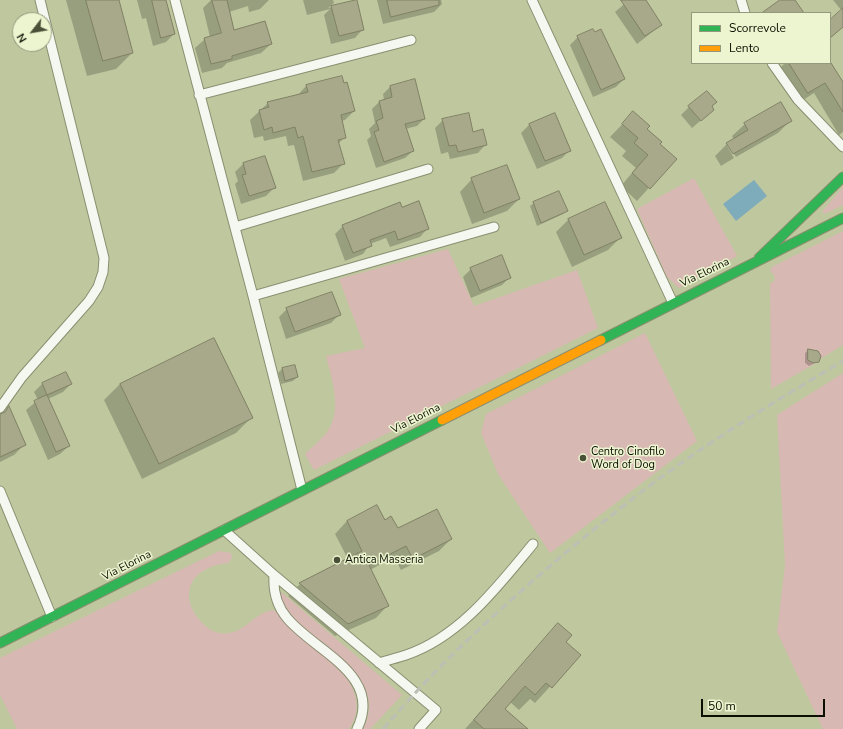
<!DOCTYPE html>
<style>
body{margin:0}
#map{position:relative;width:843px;height:729px;overflow:hidden;background:#bfc79f;font-family:"Nunito Sans",sans-serif}
canvas{display:block}
.legend{position:absolute;left:691px;top:12px;width:140px;height:52px;box-sizing:border-box;background:#ecf5d0;border:1px solid #92997d;margin:0;padding:5px 7px;list-style:none;font-size:12px;color:#0b0e00}
.legend li{display:flex;align-items:center;gap:8px;height:20px}
.legend b{width:20px;border:1px solid #92997d}
.north{position:absolute;left:12px;top:12px;width:40px;height:40px;box-sizing:border-box;background:#ecf5d0;border:1px solid #92997d;border-radius:50%;rotate:239deg;font-size:11px;font-weight:700;line-height:16px;text-align:center;color:#0b0e00}
.north::after{content:'';display:block;margin:auto;width:14px;height:18px;background:#4a4f38;clip-path:polygon(50% 0,100% 100%,50% 72%,0 100%)}
.scale{position:absolute;left:701px;top:699px;width:124px;height:18px;box-sizing:border-box;border:2px solid #0b0e00;border-top:0;padding-left:5px;font-size:12px;line-height:14px;white-space:nowrap;color:#0b0e00;-webkit-text-stroke:3px #ecf5d0;paint-order:stroke}
</style>
<div id="map">
<canvas width="843" height="729"></canvas>
<ul class="legend">
<li><b style="height:5px;background:#30b455"></b>Scorrevole</li>
<li><b style="height:5px;background:#ff9f0a"></b>Lento</li>
</ul>
<div class="north">N</div>
<div class="scale">50 m</div>
</div>
<script>
const context = document.querySelector('canvas').getContext('2d');
context.lineJoin = 'round';
function fillPath(path, color) { context.fillStyle = color; context.fill(path, 'evenodd'); }
function strokePath(path, color, width, dash) { context.strokeStyle = color; context.lineWidth = width; context.lineCap = dash ? 'butt' : 'round'; context.setLineDash(dash || []); context.stroke(path); }
function drawText(font, color, halo, rows, align = 'center') {
  context.font = font + ' "Nunito Sans",sans-serif'; context.lineWidth = 3; context.setLineDash([]); context.textBaseline = 'middle'; context.strokeStyle = halo; context.fillStyle = color; for (const [text, x, y, turn = 0] of rows) {
    context.save(); context.translate(x, y); context.rotate((+turn || 0) * Math.PI / 180); context.textAlign = isNaN(turn) ? turn : align; if (halo) context.strokeText(text, 0, 0); context.fillText(text, 0, 0); context.restore();
  }
}
fillPath(new Path2D(`
 M 694,178 L 737,256 L 679,288 L 667,277 L 637,209 Z
 M 843,187 L 843,205 L 824,214 L 822,212 Z
 M 843,231 L 843,345 L 820,359 L 820,353 L 816,350 L 810,351 L 807,357 L 810,362 L 816,363 L 771,389 L 770,284 L 775,280 L 774,275 L 770,271 L 772,267 Z
 M 448,249 L 474,306 L 577,270 L 598,328 L 314,470 L 305,454 C 312,447 321,440 327,432 C 343,410 332,380 326,356 L 365,348 L 339,279 Z
 M 645,333 L 697,441 L 550,553 L 498,474 L 481,433 L 486,414 Z
 M 843,373 L 843,729 L 823,729 L 777,632 L 785,565 L 777,415 Z
 M 219,551 L 231,553 L 232,558 L 228,563 C 197,566 177,588 197,617 C 202,624 210,631 219,633 C 245,637 252,612 274,610 L 291,628 L 343,673 C 357,690 362,711 349,729 L 17,729 L 0,695 L 0,658 Z
 M 281,592 L 402,695 L 370,729 L 363,729 C 391,679 316,646 290,615 C 286,610 283,602 280,596 Z`), '#d8b8b2');
fillPath(new Path2D(`
 M 754,180 L 767,196 L 736,221 L 723,204 Z`), '#7facbb');
fillPath(new Path2D(`
 M 66,0 L 118,0 L 132,53 L 116,69 L 87,76 Z
 M 137,0 L 165,0 L 174,34 L 166,42 L 153,46 L 146,18 L 142,19 Z
 M 211,0 L 269,0 L 260,9 L 249,12 L 248,6 L 229,12 L 234,31 L 271,44 L 261,53 L 227,63 L 222,68 L 202,73 L 195,48 L 205,39 L 210,37 L 203,8 Z
 M 303,0 L 333,0 L 334,3 L 328,8 L 356,1 L 363,29 L 355,38 L 331,44 L 324,15 L 330,9 L 307,15 Z
 M 377,0 L 441,0 L 442,4 L 434,12 L 383,24 Z
 M 629,0 L 644,0 L 661,25 L 637,44 L 615,12 Z
 M 833,0 L 843,0 L 843,27 L 830,38 L 830,21 L 842,11 Z
 M 578,37 L 624,79 L 616,87 L 593,97 L 570,45 Z
 M 785,63 L 830,63 L 843,84 L 843,132 L 839,135 L 814,93 L 797,104 L 776,72 Z
 M 414,81 L 424,119 L 417,126 L 405,129 L 413,151 L 405,158 L 376,168 L 367,140 L 371,136 L 369,129 L 375,123 L 372,109 L 379,102 L 384,100 L 383,94 L 390,87 Z
 M 306,86 L 354,111 L 345,120 L 341,121 L 345,137 L 338,144 L 343,164 L 334,173 L 303,181 L 294,145 L 288,146 L 286,136 L 264,141 L 263,136 L 254,138 L 250,120 L 268,103 L 297,96 Z
 M 689,107 L 711,107 L 713,110 L 692,128 L 681,115 Z
 M 634,112 L 659,145 L 675,159 L 637,201 L 621,186 L 636,168 L 622,156 L 626,151 L 610,137 Z
 M 443,120 L 473,133 L 486,144 L 478,153 L 450,159 L 448,152 L 441,154 L 435,128 Z
 M 790,121 L 778,133 L 736,157 L 729,146 L 727,146 L 734,158 L 721,166 L 715,156 L 727,144 L 734,140 L 732,136 L 745,124 Z
 M 530,124 L 570,150 L 562,158 L 537,169 L 521,133 Z
 M 243,164 L 274,188 L 266,196 L 241,204 L 235,184 L 238,181 L 235,172 Z
 M 472,179 L 519,199 L 507,211 L 472,224 L 460,192 Z
 M 534,203 L 567,211 L 563,214 L 537,226 L 530,206 Z
 M 605,203 L 621,237 L 608,250 L 572,267 L 556,232 L 568,220 Z
 M 401,209 L 428,228 L 420,237 L 390,247 L 386,238 L 370,244 L 363,254 L 345,261 L 335,234 L 343,226 Z
 M 471,269 L 510,277 L 502,285 L 471,298 L 463,277 Z
 M 287,309 L 339,315 L 331,323 L 286,339 L 279,317 Z
 M 213,339 L 252,417 L 236,433 L 142,479 L 104,400 L 120,384 Z
 M 808,350 L 818,361 L 809,366 L 805,363 L 805,353 Z
 M 282,369 L 297,377 L 293,381 L 281,384 L 278,373 Z
 M 66,373 L 71,384 L 63,392 L 48,399 L 69,446 L 60,454 L 48,460 L 26,410 L 38,400 L 34,392 L 42,384 Z
 M 8,408 L 25,444 L 14,455 L 0,462 L 0,414 L 2,415 Z
 M 347,521 L 384,521 L 397,530 L 451,539 L 439,551 L 401,570 L 394,557 L 370,570 L 388,605 L 376,618 L 335,636 L 288,596 L 300,584 L 348,559 L 335,534 Z
 M 559,624 L 564,642 L 579,655 L 535,703 L 530,699 L 519,710 L 510,702 L 503,709 L 526,729 L 465,729 Z`), '#0003');
const building = new Path2D(`
 M 86,0 L 119,0 L 133,53 L 103,61 Z
 M 152,0 L 166,0 L 175,34 L 161,38 Z
 M 212,0 L 227,0 L 234,30 L 265,21 L 272,44 L 232,56 L 232,59 L 211,64 L 204,38 L 221,33 Z
 M 357,0 L 364,30 L 339,36 L 331,6 Z
 M 387,0 L 439,0 L 439,5 L 391,17 Z
 M 621,0 L 646,0 L 662,25 L 645,36 Z
 M 780,0 L 795,0 L 804,13 L 762,13 Z
 M 843,8 L 843,27 L 830,38 L 830,20 Z
 M 593,29 L 595,32 L 601,29 L 625,79 L 601,90 L 577,36 Z
 M 789,63 L 831,63 L 843,82 L 843,112 L 825,83 L 808,93 Z
 M 342,76 L 344,83 L 347,82 L 355,111 L 341,115 L 346,138 L 338,140 L 345,164 L 312,172 L 303,136 L 298,138 L 295,127 L 273,133 L 272,127 L 264,130 L 259,110 L 269,107 L 267,102 L 308,92 L 306,85 Z
 M 415,79 L 425,119 L 405,124 L 414,151 L 384,162 L 374,132 L 379,130 L 376,121 L 383,118 L 379,101 L 392,97 L 390,86 Z
 M 707,91 L 717,102 L 712,106 L 714,110 L 701,121 L 688,106 Z
 M 781,102 L 792,121 L 733,154 L 726,143 L 748,130 L 744,123 Z
 M 633,111 L 650,126 L 647,129 L 662,142 L 660,144 L 677,159 L 650,189 L 632,173 L 648,155 L 634,143 L 638,138 L 622,124 Z
 M 469,113 L 473,132 L 483,129 L 487,145 L 458,152 L 456,145 L 449,146 L 442,119 Z
 M 555,113 L 571,151 L 545,161 L 529,124 Z
 M 265,156 L 276,188 L 249,196 L 242,175 L 246,174 L 243,163 Z
 M 507,165 L 520,199 L 484,213 L 471,178 Z
 M 559,191 L 568,211 L 541,223 L 533,202 Z
 M 419,201 L 429,229 L 398,240 L 395,231 L 370,240 L 372,246 L 353,253 L 342,225 L 400,202 L 402,207 Z
 M 605,202 L 622,238 L 584,255 L 568,219 Z
 M 502,255 L 511,278 L 480,291 L 470,268 Z
 M 332,292 L 341,315 L 295,332 L 286,308 Z
 M 214,338 L 253,418 L 159,464 L 120,384 Z
 M 808,349 L 818,351 L 821,356 L 819,362 L 813,363 L 808,360 Z
 M 295,365 L 298,377 L 285,381 L 282,368 Z
 M 66,372 L 72,384 L 47,395 L 42,383 Z
 M 47,395 L 70,446 L 56,452 L 34,401 Z
 M 9,406 L 26,445 L 0,457 L 0,414 L 5,412 Z
 M 377,505 L 385,520 L 391,516 L 398,528 L 437,509 L 452,539 L 413,559 L 406,546 L 369,565 L 389,606 L 348,624 L 299,583 L 362,551 L 347,521 Z
 M 558,623 L 572,635 L 566,642 L 581,655 L 552,688 L 546,683 L 535,695 L 525,686 L 505,709 L 528,729 L 484,729 L 474,720 Z`);
fillPath(building, '#a8a98a');
strokePath(building, '#808164', 1);
const lane = new Path2D(`
 M 175,0 L 253,296 L 302,490
 M 532,0 L 673,303
 M 741,0 L 745,13
 M 772,63 L 798,100 L 843,147
 M 199,95 L 411,40
 M 235,227 L 428,169
 M 253,296 L 494,227
 M 0,408 L 22,377 L 89,301 L 98,287 L 103,272 L 104,258 L 40,0
 M 0,491 L 52,617
 M 224,530 L 274,575 L 436,710 L 419,729
 M 274,575 C 273,591 276,605 287,618 C 314,651 384,675 357,729
 M 379,663 C 388,660 397,658 406,655 C 460,637 498,586 533,544`);
const fast = new Path2D(`
 M 759,258 L 843,177
 M 601,340 L 843,218
 M 0,643 L 442,420`);
const slow = new Path2D(`
 M 442,420 L 601,340`);
strokePath(lane, '#8a8f70', 11);
strokePath(fast, '#8a8f70', 11);
strokePath(slow, '#8a8f70', 11);
strokePath(lane, '#f5f7f1', 9);
strokePath(fast, '#30b455', 9);
strokePath(slow, '#ff9f0a', 9);
strokePath(new Path2D(`
 M 383,729 C 401,709 419,688 438,669 C 494,613 555,560 617,511 C 688,454 765,407 843,361`), '#bcbfb4', 3, [8, 4]);
for (const [x, y, r, color] of [
 [583,458,4,"#4a4f38"],
 [337,560,4,"#4a4f38"]
]) { const dot = new Path2D(); dot.arc(x, y, r, 0, 2 * Math.PI); context.fillStyle = color; context.fill(dot); strokePath(dot, '#ecf5d0', 1.5); }
drawText('11px', '#0b0e00', '#ecf5d0', [
 ["Via Elorina",705,273,-26],
 ["Via Elorina",416,419,-27],
 ["Via Elorina",127,566,-27]
]);
drawText('11px', '#0b0e00', '#ecf5d0', [
 ["Centro Cinofilo",591,452],
 ["Word of Dog",591,465],
 ["Antica Masseria",345,560]
], 'left');
</script>
